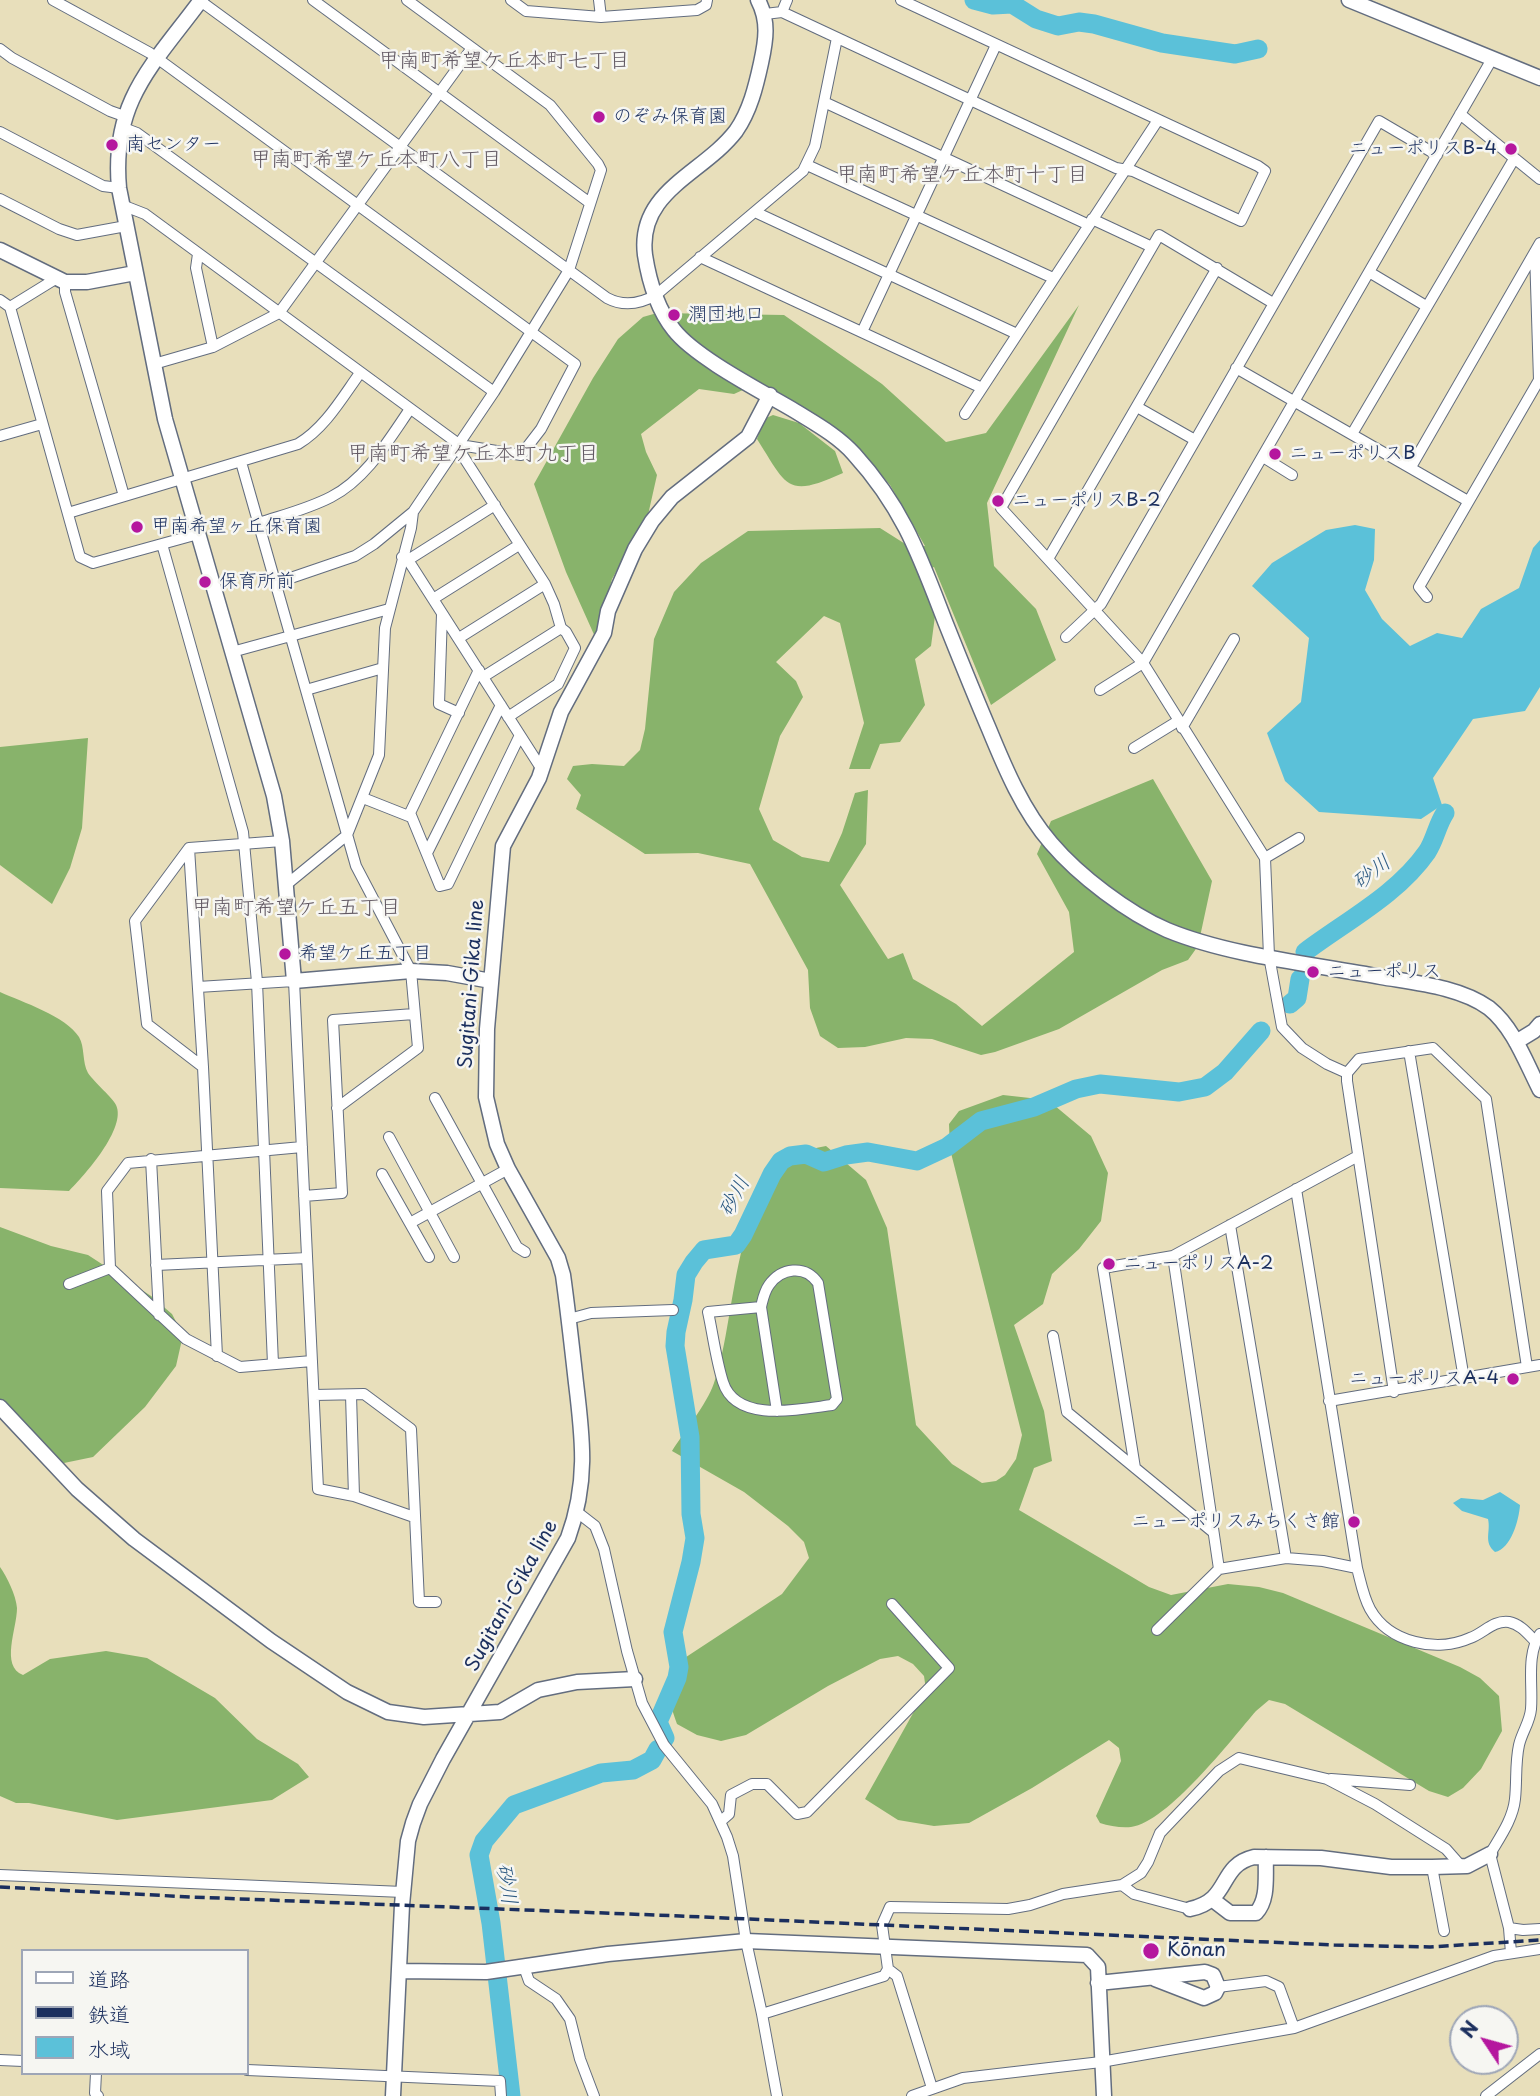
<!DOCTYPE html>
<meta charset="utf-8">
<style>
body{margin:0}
#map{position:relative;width:1540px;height:2096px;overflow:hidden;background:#e8dfbb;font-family:"Playpen Sans","Klee One",sans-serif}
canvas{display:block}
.legend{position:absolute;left:21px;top:1949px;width:228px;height:126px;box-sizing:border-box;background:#f6f6f2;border:2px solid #9ea6b7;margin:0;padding:9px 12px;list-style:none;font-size:21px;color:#1b2f5e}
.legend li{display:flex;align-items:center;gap:14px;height:35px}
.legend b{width:35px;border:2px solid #9ea6b7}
.north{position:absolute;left:1449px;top:2005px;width:70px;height:70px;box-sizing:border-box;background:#f6f6f2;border:2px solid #9ea6b7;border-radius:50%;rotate:306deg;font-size:19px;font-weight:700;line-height:28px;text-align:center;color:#1b2f5e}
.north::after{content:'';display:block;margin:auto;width:24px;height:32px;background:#b5179e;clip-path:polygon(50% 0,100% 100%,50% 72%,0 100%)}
</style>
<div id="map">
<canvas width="1540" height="2096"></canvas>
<ul class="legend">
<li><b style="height:9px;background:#fff"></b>道路</li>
<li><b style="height:9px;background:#1b2f5e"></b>鉄道</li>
<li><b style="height:19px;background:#5bc1d9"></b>水域</li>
</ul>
<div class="north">N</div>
</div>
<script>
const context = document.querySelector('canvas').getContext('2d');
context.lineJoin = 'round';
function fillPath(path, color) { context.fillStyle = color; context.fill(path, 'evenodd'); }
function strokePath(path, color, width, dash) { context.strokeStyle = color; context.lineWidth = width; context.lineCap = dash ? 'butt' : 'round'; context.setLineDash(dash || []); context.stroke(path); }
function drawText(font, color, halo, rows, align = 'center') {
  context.font = font + ' "Playpen Sans","Klee One",sans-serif'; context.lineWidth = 5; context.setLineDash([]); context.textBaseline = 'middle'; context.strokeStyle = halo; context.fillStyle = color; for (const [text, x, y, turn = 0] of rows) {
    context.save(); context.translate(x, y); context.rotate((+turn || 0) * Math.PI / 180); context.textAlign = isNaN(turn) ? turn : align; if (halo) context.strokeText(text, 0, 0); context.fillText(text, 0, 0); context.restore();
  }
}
fillPath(new Path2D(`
 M 1079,305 L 987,503 L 994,566 L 1036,609 L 1056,660 L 991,705 L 934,567 L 920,574 L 935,616 L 931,646 L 915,659 L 925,705 L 900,742 L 880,744 L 870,769 L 849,769 L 864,723 L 840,623 L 824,616 L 776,662 L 796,681 L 803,697 L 780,736 L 759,809 L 773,840 L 802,857 L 829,862 L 842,833 L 855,793 L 868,790 L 866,844 L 840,885 L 888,959 L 903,953 L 913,979 L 956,1004 L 982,1026 L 1074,952 L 1069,912 L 1037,854 L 1051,821 L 1153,779 L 1212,881 L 1198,946 L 1188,960 L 1162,970 L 1059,1029 L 995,1052 L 981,1055 L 932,1039 L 906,1038 L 865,1047 L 838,1048 L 820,1036 L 810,1008 L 808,970 L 750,864 L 698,853 L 645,854 L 576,809 L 581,795 L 567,779 L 573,766 L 592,764 L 624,766 L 640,750 L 645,729 L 654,639 L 674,592 L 701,563 L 748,531 L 880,528 L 910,547 L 925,546 L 890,485 L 851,440 L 758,383 L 734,394 L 699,389 L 641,434 L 646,452 L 657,475 L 648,515 L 612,579 L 596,639 L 566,572 L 534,484 L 593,378 L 618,339 L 643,317 L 657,313 L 784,315 L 882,384 L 946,442 L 986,433 Z
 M 773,415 L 799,423 L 835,451 L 843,473 C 786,499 787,486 757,439 L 764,419 Z
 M 88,738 L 82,828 L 70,868 L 52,904 L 0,865 L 0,747 Z
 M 0,992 C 22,1002 66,1016 79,1037 C 85,1047 82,1062 88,1073 C 95,1083 113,1098 116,1105 C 127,1128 84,1176 69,1191 L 0,1188 Z
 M 1003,1095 L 1048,1100 L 1091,1136 L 1108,1173 L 1101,1221 L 1079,1249 L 1052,1274 L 1043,1304 L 1014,1325 L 1044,1411 L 1052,1461 L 1034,1468 L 1019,1510 L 1149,1587 L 1171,1595 L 1228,1584 L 1259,1587 L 1283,1593 L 1460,1667 L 1480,1678 L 1499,1696 L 1502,1731 L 1481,1769 L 1463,1788 L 1448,1797 L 1429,1791 L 1285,1704 L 1269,1700 L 1256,1711 C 1231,1740 1168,1822 1131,1827 C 1121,1828 1109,1826 1100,1823 L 1096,1816 L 1121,1761 L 1119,1748 L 1109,1740 L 1032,1788 L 969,1823 L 934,1826 L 898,1820 L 865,1799 L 926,1690 L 924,1676 L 913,1664 L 898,1656 L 880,1659 L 828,1686 L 746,1735 L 721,1741 L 697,1735 L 677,1724 C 669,1699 661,1686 677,1663 L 782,1594 L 809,1558 L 804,1542 L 788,1526 L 744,1492 L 672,1451 C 684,1432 707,1404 714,1383 C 740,1313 729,1161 826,1146 L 866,1180 L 887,1228 L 916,1425 L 952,1464 L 982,1483 L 996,1481 L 1005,1475 L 1016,1459 L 1022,1435 L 950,1149 L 949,1124 L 959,1111 Z
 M 0,1227 L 51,1246 L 88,1255 L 151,1296 L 172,1314 L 183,1335 L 176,1366 L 145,1407 L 93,1457 L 64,1463 L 38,1453 L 0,1414 Z
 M 0,1567 C 7,1577 16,1595 17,1608 C 17,1629 0,1666 23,1675 L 50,1659 L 106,1651 L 147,1658 L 215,1698 L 257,1739 L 298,1764 L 309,1777 L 272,1800 L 117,1820 L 29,1803 L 16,1803 L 0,1796 Z`), '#88b36b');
fillPath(new Path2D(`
 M 1355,525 L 1375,529 L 1374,560 L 1365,590 L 1382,619 L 1410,646 L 1437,633 L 1462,638 L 1481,609 L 1519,588 L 1533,548 L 1540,540 L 1540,687 L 1525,711 L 1473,719 L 1433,778 L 1442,805 L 1421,819 L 1319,812 L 1285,781 L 1267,733 L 1301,702 L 1309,638 L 1252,586 L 1272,563 L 1326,530 Z
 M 1500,1492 L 1520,1505 C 1519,1520 1511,1549 1495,1552 C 1483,1542 1491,1532 1488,1519 L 1462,1511 L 1453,1503 L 1461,1498 L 1483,1500 Z`), '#5bc1d9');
strokePath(new Path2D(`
 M 974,0 L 993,5 L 1012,4 L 1036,19 L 1058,26 L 1079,22 L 1094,24 L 1162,43 L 1235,54 L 1258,49
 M 1305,952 C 1346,921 1397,895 1427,852 C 1435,840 1437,825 1445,813
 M 1290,1004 L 1297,998 L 1300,979
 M 665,1738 L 658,1722 L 677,1678 L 679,1667 L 673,1632 L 691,1562 L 695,1538 L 691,1514 L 690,1437 L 675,1346 L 676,1332 L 683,1300 L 686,1275 L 694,1262 L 704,1250 L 736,1245 L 743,1235 L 772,1174 L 781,1161 L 790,1156 L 806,1154 L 824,1162 L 846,1155 L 868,1152 L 917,1161 L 947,1147 L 981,1121 L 1034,1107 L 1076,1089 L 1100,1084 L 1179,1092 L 1205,1087 L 1225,1072 L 1261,1031
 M 511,2096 L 491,1923 L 479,1855 L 484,1841 L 514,1805 L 601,1773 L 633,1770 L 652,1760 L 658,1749`), '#5bc1d9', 19);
const street = new Path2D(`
 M 53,0 L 150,53 L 575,364 L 541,429 L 521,455 L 460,445 L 145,214 L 122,205
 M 199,0 L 607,298 C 624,307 640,304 656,295 L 803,171 L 815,146 L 837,38
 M 313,0 L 590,203
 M 511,0 L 526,11 L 601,17 L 697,10 L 706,5 L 707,0
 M 599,0 L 601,17
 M 782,12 L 787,0
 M 765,14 L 782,12 L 1116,168 L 1133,171 L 1241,221 L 1265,171 L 1258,166 L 901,0
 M 0,49 L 12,58 L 110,111 L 124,116
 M 824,102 L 1089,225
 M 1460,114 L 1540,179
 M 121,127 L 137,133 L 494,392
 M 0,132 L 103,186 L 119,188
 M 807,165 L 1053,278
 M 0,199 L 59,229 L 77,235 L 126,226
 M 755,212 L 1017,334
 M 1092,219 L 1152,247
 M 198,254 L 196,268 L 213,347
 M 700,257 L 982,388
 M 1369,272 L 1426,306
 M 65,282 L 65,292 L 124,496
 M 0,300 L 10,307 L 80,557 L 93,563 L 198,534
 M 1273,303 L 1159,235 L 1001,508 L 1143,663 L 1265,858 L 1269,956 L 1282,1027 L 1302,1048 L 1327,1064 L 1347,1073
 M 10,307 L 57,278
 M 862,332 L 996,45
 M 154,364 L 213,347 L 279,313 L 472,48
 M 1236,368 L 1468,501
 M 1137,407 L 1195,440
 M 965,414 L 1158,120
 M 1352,434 L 1514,159
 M 0,436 L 42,424
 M 460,445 L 461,453 L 545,584 L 554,604 L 561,628 L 566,632 L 575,648 L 558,684 L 508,717
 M 1263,457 L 1292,475
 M 241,462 L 356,866 L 411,971 L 418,1048 L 337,1108
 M 1411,467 L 1540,243
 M 68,513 L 298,444 C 325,428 342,398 360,373
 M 259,523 C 283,515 308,509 331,497 C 366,479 388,441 410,409
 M 162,544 L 243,832 L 257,982 L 273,1364
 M 402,557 L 408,560 L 541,768
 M 1048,559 L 1217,268
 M 408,560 L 495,505
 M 276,583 L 355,556 L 374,544 L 413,512 L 494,392 L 569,270 L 601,170 L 598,164 L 550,105 L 407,0
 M 1427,597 L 1419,587 L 1539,380 L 1535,252
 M 433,599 L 519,545
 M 442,614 L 439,704 L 459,713
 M 1066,637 L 1101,604 L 1379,121 L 1437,155
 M 459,638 L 545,584
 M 232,652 L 389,609
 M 479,670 L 410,813 L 440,886 L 448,884 L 520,735
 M 483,677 L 561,628
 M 306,690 L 383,668
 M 1100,690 L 1143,663 L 1492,59
 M 1182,728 L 1234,639
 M 1134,748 L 1178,721
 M 363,798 L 411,817
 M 189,848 L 203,1067 L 217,1356
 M 427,853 L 501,705
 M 1265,858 L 1299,838
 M 286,885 L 347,835 L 379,755 L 385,628 L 411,528 L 413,512
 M 198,987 L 294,981 L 318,1489 L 354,1496 L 414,1517
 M 1409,1051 L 1464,1379
 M 203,1067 L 147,1024 L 135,921 L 189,848 L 282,841
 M 435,1098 L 517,1247 L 525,1252
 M 389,1137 L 454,1257
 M 302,1147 L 128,1163 L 107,1191 L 110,1268 L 186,1339 L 240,1367 L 312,1361
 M 151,1159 L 159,1315
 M 382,1174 L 429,1257
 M 1296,1189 L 1357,1568 C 1361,1583 1363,1596 1370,1609 C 1389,1643 1437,1653 1470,1638 C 1484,1633 1493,1620 1509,1622 C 1520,1624 1528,1634 1535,1641
 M 304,1196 L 342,1193 L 333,1020 L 414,1014
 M 410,1223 L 508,1169
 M 1173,1256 L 1219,1569
 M 156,1265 L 307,1258
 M 69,1284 L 110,1268
 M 761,1307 L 708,1312 C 713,1335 716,1360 723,1382 C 736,1424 801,1409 832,1405 L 837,1399 L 818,1283 C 805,1264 781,1268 769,1285 C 764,1292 763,1299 761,1307 L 777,1411
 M 569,1319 L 591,1313 L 673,1310
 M 1053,1336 L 1067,1412 L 1213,1532
 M 1394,1392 L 1347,1081 L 1347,1073 L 1359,1059 L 1433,1048 L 1486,1099 L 1527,1367
 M 314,1395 L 364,1394 L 411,1429 L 419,1602 L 436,1602
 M 351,1395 L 354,1496
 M 1329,1401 L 1540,1365
 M 1135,1468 L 1103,1268 L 1173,1256 L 1358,1156
 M 577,1512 L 595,1526 L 604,1549 L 627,1651 L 642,1703 L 664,1745 L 712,1804 L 727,1837 L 733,1856 L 746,1941 L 762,2014 L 777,2096
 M 1286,1558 L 1323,1561 L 1357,1568
 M 1157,1630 L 1219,1569 L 1286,1558 L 1230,1225
 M 1331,1779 L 1410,1785
 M 721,1821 L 729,1814 L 731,1795 L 752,1784 L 767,1784 L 797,1814 L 807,1812 L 949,1668 L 892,1604
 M 1432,1867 L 1444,1931
 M 0,1875 L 403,1892
 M 1122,1885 L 1134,1894 L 1190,1909
 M 1509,1928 L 1523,1930 L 1540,1929
 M 1511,1953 L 1509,1928 L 1490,1854 C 1500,1837 1513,1819 1515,1799 C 1517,1781 1515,1763 1519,1745 C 1522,1732 1530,1722 1531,1709 C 1533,1685 1526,1655 1540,1634
 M 524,1967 L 529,1981 L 556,1999 L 570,2019 L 580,2059 L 594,2096
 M 888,1969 L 897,1976 L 932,2088
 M 1218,1987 L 1266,1981 L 1279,1987 L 1294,2028
 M 762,2014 L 884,1976 L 888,1969 L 882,1925 L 890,1907 L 1008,1909 L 1030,1905 L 1063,1894 L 1122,1885 L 1141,1873 L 1148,1862 L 1160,1833 L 1219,1771 L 1239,1758 L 1327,1779 L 1375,1804 L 1446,1849 L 1461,1866
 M 0,2060 L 23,2061
 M 247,2070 L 500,2081 L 501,2096
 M 96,2073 L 95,2093 L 98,2096
 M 912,2096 L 963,2078 L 1101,2062 L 1294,2028 L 1494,1956 L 1540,1949
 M 1486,2096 L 1540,2054`);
const secondary = new Path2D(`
 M 201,0 C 153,65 111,101 119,188 L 165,419 L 274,796 L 282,841 L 294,981 L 411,971 L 447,973 L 491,981
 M 758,0 C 769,21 766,40 761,63 C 756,86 750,111 736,131 C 703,174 637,191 645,255 C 649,281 658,310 674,330 C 696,358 763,392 795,411 C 816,424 838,436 854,454 C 904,509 920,557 946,624 C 960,659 974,694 989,729 C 1005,768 1023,811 1051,843 C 1079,876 1128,913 1167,930 C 1230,956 1313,964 1381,977 C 1416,983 1460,987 1489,1008 C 1514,1028 1526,1063 1540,1090
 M 1349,0 L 1540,78
 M 0,250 L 65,282 L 87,282 L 135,273
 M 1516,1042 L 1534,1031 L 1540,1024
 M 0,1407 L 77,1489 L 134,1539 L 271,1641 L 347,1692 L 388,1712 L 424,1717 L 500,1712 L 538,1690 L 577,1682 L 635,1679
 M 1213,1900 L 1230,1913 L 1256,1913 C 1269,1899 1265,1876 1266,1857
 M 1190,1909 C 1232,1900 1217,1866 1254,1857 L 1321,1858 L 1391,1867 L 1432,1867 L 1467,1866 L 1490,1854
 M 399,1971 L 486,1972 L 608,1954 L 746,1941 L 1087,1955 L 1098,1967 L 1104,2096
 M 1098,1983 L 1205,1972 L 1213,1975 L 1218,1987 L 1215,1993 L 1204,1998 L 1155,1979
 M 393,2096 L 402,1905 L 408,1841 L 413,1823 L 420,1804 L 443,1759 L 568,1538 C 588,1483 583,1440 576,1383 C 572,1347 568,1311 563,1275 L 558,1258 L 508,1169 L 497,1144 L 486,1097 L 487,1029 L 503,846 L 539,778 L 561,712 L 604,633 L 608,611 L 635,549 L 652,521 L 672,497 L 748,437 L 770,395`);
strokePath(street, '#636d7f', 12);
strokePath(secondary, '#636d7f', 17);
strokePath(street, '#fff', 10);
strokePath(secondary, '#fff', 14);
strokePath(new Path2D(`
 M 0,1887 L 191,1897 L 680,1916 L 1334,1945 L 1430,1947 L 1540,1940`), '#1b2f5e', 3.5, [10, 5]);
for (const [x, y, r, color] of [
 [599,117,7,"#b5179e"],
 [112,145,7,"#b5179e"],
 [1511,149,7,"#b5179e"],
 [674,315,7,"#b5179e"],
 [1275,454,7,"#b5179e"],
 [998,501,7,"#b5179e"],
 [137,527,7,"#b5179e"],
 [205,582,7,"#b5179e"],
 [285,954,7,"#b5179e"],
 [1313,972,7,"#b5179e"],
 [1109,1264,7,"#b5179e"],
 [1513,1379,7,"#b5179e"],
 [1354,1522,7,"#b5179e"],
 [1151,1951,9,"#b5179e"]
]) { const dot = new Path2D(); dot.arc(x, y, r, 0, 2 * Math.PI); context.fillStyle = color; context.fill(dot); strokePath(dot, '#f6f6f2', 2.5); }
drawText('19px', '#1b2f5e', '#f6f6f2', [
 ["のぞみ保育園",613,117],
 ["南センター",126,145],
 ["ニューポリスB-4",1497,149,"right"],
 ["潤団地口",688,315],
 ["ニューポリスB",1289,454],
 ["ニューポリスB-2",1012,501],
 ["甲南希望ヶ丘保育園",151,527],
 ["保育所前",219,582],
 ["希望ケ丘五丁目",299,954],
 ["ニューポリス",1327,972],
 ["ニューポリスA-2",1123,1264],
 ["ニューポリスA-4",1499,1379,"right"],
 ["ニューポリスみちくさ館",1340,1522,"right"],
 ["Kōnan",1167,1951]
], 'left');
drawText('19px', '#1b2f5e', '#f6f6f2', [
 ["Sugitani-Gika line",472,984,-86],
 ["Sugitani-Gika line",512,1596,-61]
]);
drawText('21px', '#625963', '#f6f6f2', [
 ["甲南町希望ケ丘本町七丁目",504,61],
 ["甲南町希望ケ丘本町八丁目",376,160],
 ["甲南町希望ケ丘本町十丁目",962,175],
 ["甲南町希望ケ丘本町九丁目",473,454],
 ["甲南町希望ケ丘五丁目",296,908]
]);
drawText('italic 21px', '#2e5b83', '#f6f6f2', [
 ["砂川",1372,873,-37],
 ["砂川",735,1197,-63],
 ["砂川",506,1884,82]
]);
</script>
